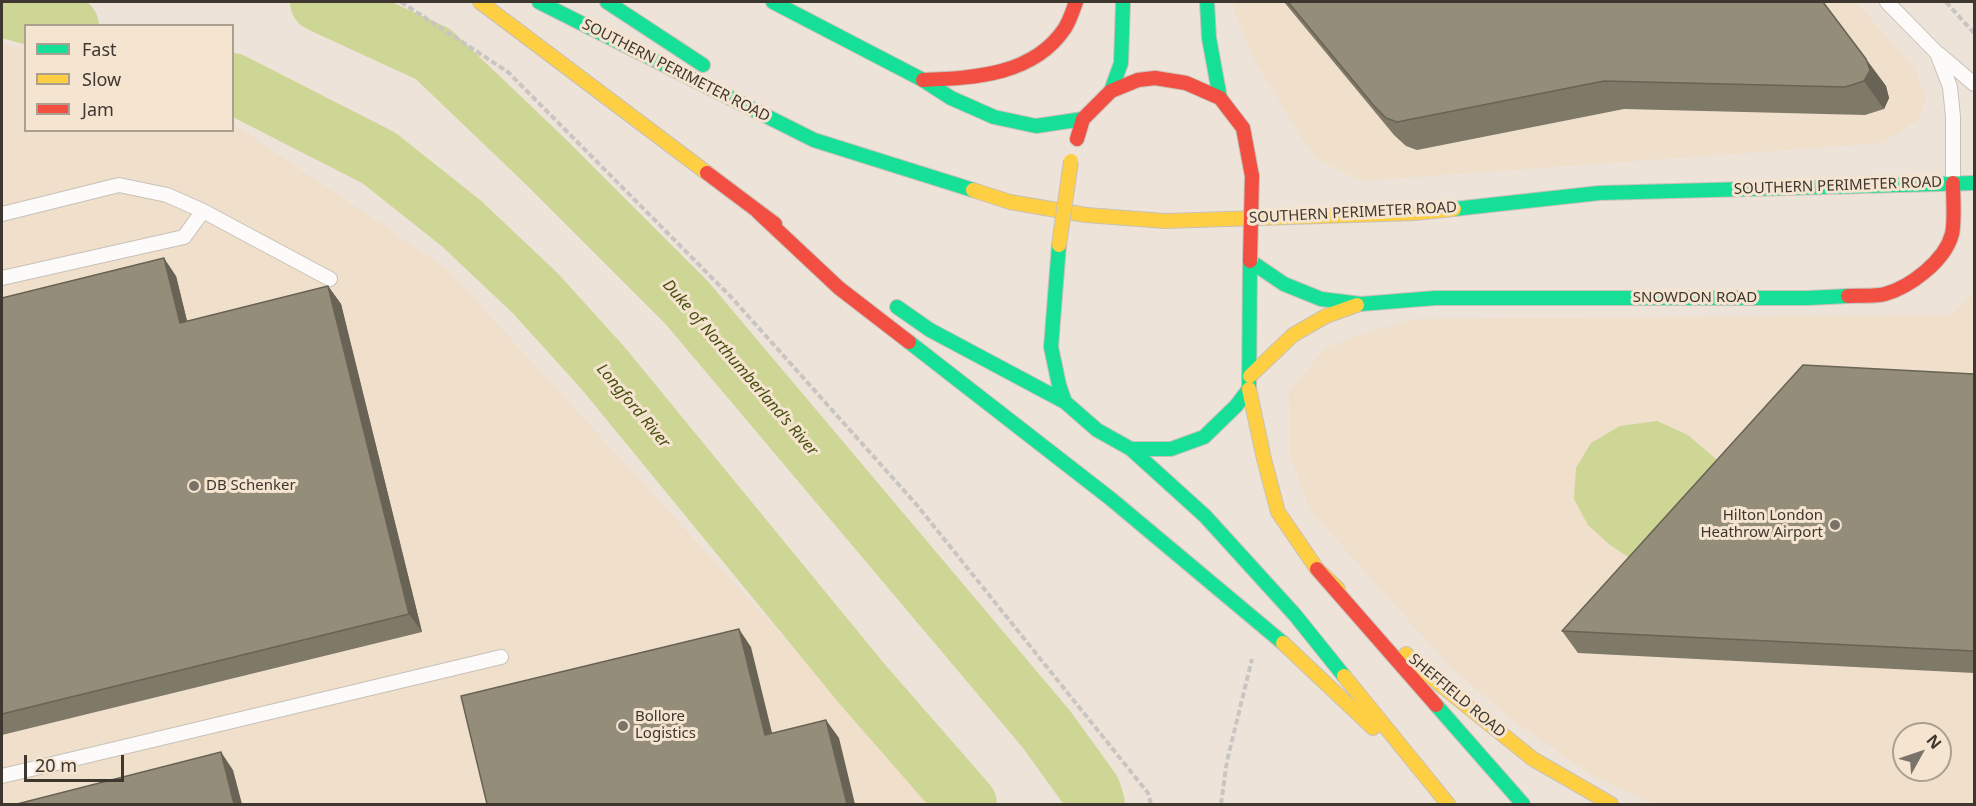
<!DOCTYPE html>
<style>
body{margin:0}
#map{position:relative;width:1976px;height:806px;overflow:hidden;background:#ede3d8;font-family:"Noto Sans",sans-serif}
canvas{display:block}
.frame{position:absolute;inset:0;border:3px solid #3d372f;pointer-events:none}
.legend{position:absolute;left:24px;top:24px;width:210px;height:108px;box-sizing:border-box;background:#f5e4d0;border:2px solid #ab9f90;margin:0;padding:8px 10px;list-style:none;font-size:18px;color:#3d372f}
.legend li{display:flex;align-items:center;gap:12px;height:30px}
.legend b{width:30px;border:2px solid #ab9f90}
.north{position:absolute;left:1892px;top:722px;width:60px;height:60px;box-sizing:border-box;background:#f5e4d0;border:2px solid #ab9f90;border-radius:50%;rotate:50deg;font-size:16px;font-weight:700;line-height:24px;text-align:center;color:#3d372f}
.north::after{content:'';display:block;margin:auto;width:21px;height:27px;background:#7b736a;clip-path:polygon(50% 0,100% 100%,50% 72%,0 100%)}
.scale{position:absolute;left:24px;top:755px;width:100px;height:27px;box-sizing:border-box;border:3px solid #3d372f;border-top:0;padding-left:8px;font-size:18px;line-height:21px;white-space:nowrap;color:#3d372f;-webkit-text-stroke:4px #f5e4d0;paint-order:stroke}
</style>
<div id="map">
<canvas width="1976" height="806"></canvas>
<div class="frame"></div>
<ul class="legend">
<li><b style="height:8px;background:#16e098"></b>Fast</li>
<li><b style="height:8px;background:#ffcf43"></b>Slow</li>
<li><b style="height:8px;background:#f24e42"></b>Jam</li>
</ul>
<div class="north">N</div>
<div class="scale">20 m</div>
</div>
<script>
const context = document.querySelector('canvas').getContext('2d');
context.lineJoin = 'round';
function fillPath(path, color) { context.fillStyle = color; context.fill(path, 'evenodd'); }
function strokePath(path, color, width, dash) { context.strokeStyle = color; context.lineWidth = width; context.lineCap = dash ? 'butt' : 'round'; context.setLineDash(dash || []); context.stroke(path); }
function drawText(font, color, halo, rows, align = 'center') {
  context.font = font + ' "Noto Sans",sans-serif'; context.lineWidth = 6; context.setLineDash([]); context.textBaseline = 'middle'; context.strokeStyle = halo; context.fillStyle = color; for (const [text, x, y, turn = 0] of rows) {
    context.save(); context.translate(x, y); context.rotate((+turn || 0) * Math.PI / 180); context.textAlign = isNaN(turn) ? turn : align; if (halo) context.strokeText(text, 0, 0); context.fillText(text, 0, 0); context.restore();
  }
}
fillPath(new Path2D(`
 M 1235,2 L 1856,2 L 1914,68 L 1926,97 L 1919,119 L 1882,143 L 1361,181 L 1319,160 L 1301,137 L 1254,59 L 1233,8 Z
 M 2,43 L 25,49 L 26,130 L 232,130 L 233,124 L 446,268 L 936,804 L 2,804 Z
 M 1974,291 L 1974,804 L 1655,804 L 1593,776 L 1512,720 L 1446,662 L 1310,510 L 1290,455 L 1289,392 L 1325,348 L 1365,333 L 1416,319 L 1952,315 ZM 1904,734 L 1940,734 L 1940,770 L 1904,770 Z`), '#efdfcb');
fillPath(new Path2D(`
 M 1657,421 L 1688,435 L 1738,478 L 1651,572 L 1610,545 L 1588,525 L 1574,499 L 1576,468 L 1591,443 L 1620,426 Z`), '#ced696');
strokePath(new Path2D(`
 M 320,2 L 433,54 L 546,162 L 687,303 L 1047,730 L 1091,791 L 1095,804
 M 2,7 L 69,26
 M 232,83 L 379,158 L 462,224 L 535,293 L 603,368 L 863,685 L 967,804`), '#ced696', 60);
const lane = new Path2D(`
 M 1887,2 L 1937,53 L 1950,87 L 1953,117 L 1953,183
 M 1939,54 L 1974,84
 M 2,214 L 119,185 L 167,195 L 203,211 L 330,279
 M 2,278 L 184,237 L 203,211
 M 2,776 L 501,657`);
const fast = new Path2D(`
 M 539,2 L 814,140 L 973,190
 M 607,2 L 703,65
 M 773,2 L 923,80 L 951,98 L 994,117 L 1036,126 L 1083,119
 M 1207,2 L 1209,38 L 1220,98
 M 1111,91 L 1121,63 L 1123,2
 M 1454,209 L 1599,193 L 1974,183
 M 1059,245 L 1051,347 L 1059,385 L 1065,402 L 1097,430 L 1131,449 L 1171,449 L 1204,437 L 1236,406 L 1249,389 L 1250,261
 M 1250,261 L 1284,284 L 1321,299 L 1361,304 L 1435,298 L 1808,298 L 1848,296
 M 897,307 L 930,330 L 1065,402
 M 909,342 L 1111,499 L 1283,643
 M 1131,449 L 1205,516 L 1295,615 L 1344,676
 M 1436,705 L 1523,804`);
const slow = new Path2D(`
 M 480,2 L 707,173
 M 973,190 L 1010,202 L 1086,215 L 1165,221 L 1415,213 L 1454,209
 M 1250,376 L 1293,335 L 1326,316 L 1357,305
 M 1249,389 L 1264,459 L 1278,512 L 1317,569 L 1338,589
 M 1283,643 L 1373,728
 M 1406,654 L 1426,673 L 1533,759 L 1611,804
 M 1344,676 L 1448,804`);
const jam = new Path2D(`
 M 923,80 C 975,78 1034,75 1065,28 C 1070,20 1073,10 1076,2
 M 1077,139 L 1083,119 L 1111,91 L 1138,80 L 1155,78 L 1186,83 L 1220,98 L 1243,128 L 1252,176
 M 707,173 L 775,224
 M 758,212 L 839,288 L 909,342
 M 1848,296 C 1860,295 1874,297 1885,294 C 1910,287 1945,261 1952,234 C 1955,222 1953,197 1953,183
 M 1317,569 L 1436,705`);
strokePath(lane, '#c8c1b8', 16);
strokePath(fast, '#c8c1b8', 16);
strokePath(slow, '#c8c1b8', 16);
strokePath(jam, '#c8c1b8', 16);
strokePath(new Path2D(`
 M 401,2 L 508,72 L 732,298 L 916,504 L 1148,793 L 1151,804
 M 1946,2 L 1974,33
 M 1221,804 L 1227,761 L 1252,659`), '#c8c5c2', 4, [6, 3]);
strokePath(lane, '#fcfbf9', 14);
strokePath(fast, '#16e098', 14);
strokePath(slow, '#ffcf43', 14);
strokePath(jam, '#f24e42', 14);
const slowBridge = new Path2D(`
 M 1059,245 L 1071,161`);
const jamBridge = new Path2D(`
 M 1250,261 L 1252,176`);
strokePath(slowBridge, '#c8c1b8', 16, []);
strokePath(jamBridge, '#c8c1b8', 16, []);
strokePath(slowBridge, '#ffcf43', 14);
strokePath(jamBridge, '#f24e42', 14);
fillPath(new Path2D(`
 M 1284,2 L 1823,2 L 1886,86 L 1889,98 L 1884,109 L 1865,115 L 1624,109 L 1417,150 L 1406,146 L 1394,135 Z
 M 176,276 L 187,321 L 328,286 L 341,304 L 422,632 L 2,735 L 2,298 Z
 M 1974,374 L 1974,673 L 1578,653 L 1562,631 Z`), '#7f7968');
fillPath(new Path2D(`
 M 1866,59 L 1886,86 L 1889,98 L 1884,109 L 1864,81 Z
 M 164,258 L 176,276 L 192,341 L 180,323 Z
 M 328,286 L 341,304 L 422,632 L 409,614 Z
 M 739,629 L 751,647 L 777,753 L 765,735 Z
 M 826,720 L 839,738 L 855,804 L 847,804 Z
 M 221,752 L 233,770 L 242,804 L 234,804 Z`), '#686355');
const building = new Path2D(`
 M 1288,2 L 1823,2 L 1866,59 L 1870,70 L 1864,81 L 1845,87 L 1604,81 L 1397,122 L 1386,118 L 1375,107 Z
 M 164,258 L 180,323 L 328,286 L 409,614 L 2,714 L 2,298 Z
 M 1803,365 L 1974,374 L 1974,651 L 1562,631 Z
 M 739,629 L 765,735 L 826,720 L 847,804 L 487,804 L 461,696 Z
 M 221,752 L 234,804 L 17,804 Z`);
fillPath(building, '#948d79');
strokePath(building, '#686355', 1.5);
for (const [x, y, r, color] of [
 [194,486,6,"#7b736a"],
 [1835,525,6,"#7b736a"],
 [623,726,6,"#7b736a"]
]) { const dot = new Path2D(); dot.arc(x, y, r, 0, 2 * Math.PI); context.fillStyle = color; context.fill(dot); strokePath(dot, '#f5e4d0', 2); }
drawText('15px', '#3d372f', '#f5e4d0', [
 ["SOUTHERN PERIMETER ROAD",676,71,27],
 ["SOUTHERN PERIMETER ROAD",1838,186,-2],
 ["SOUTHERN PERIMETER ROAD",1353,213,-3],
 ["SNOWDON ROAD",1695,298],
 ["SHEFFIELD ROAD",1457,696,40]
]);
drawText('15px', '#3d372f', '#f5e4d0', [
 ["DB Schenker",206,486],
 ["Hilton London",1823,516,"right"],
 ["Heathrow Airport",1823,533,"right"],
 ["Bollore",635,717],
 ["Logistics",635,734]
], 'left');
drawText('italic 16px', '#47500f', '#f5e4d0', [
 ["Duke of Northumberland's River",740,368,49],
 ["Longford River",633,406,50]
]);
</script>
